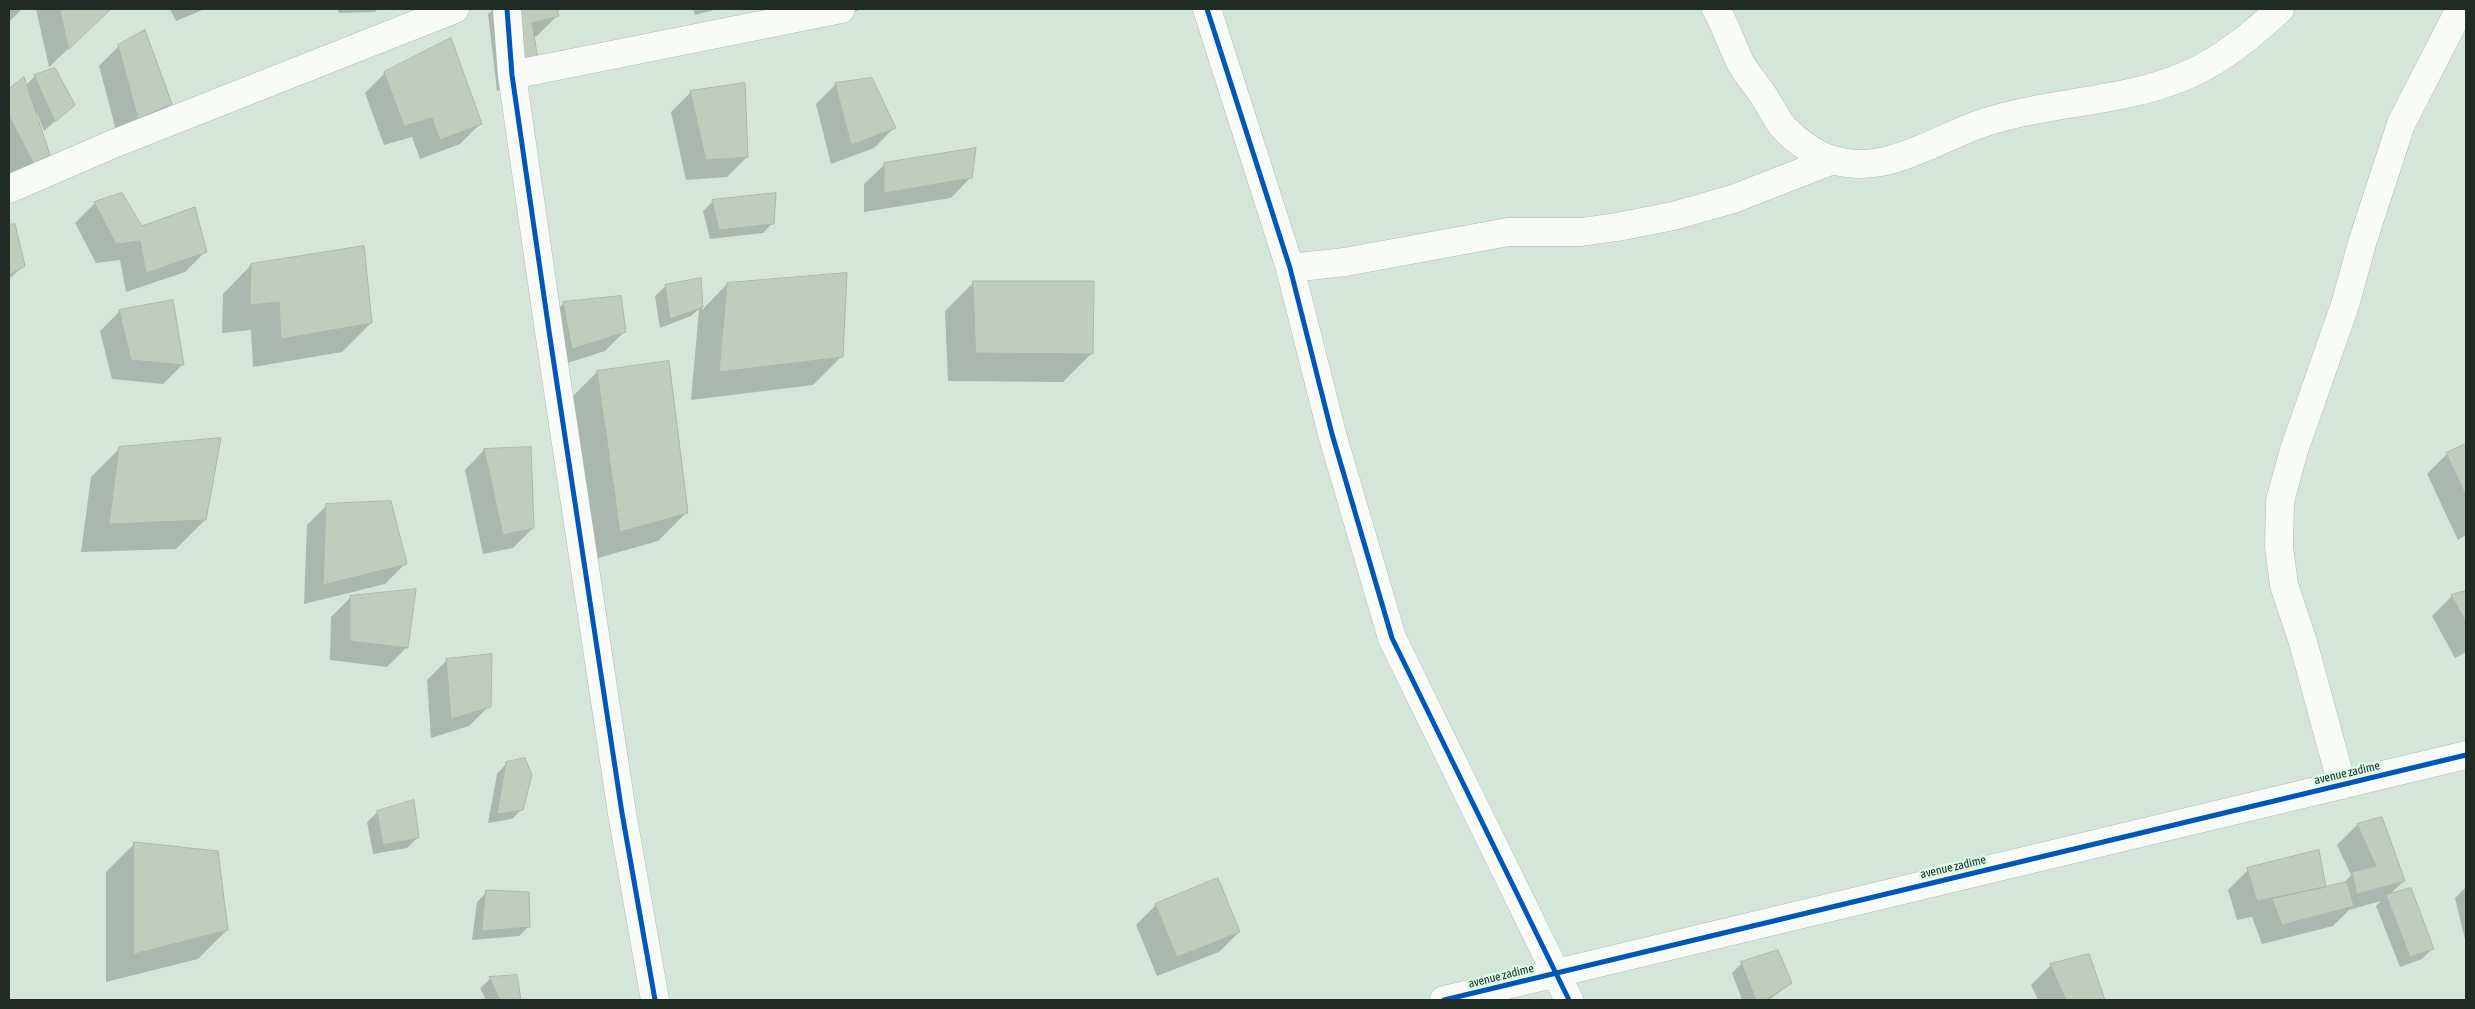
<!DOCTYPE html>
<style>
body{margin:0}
#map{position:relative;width:2475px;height:1009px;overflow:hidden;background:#d4e6da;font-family:"Asap Condensed",sans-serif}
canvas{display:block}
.frame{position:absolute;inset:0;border:10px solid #1f2b23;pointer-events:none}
</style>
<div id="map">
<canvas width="2475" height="1009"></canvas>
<div class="frame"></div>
</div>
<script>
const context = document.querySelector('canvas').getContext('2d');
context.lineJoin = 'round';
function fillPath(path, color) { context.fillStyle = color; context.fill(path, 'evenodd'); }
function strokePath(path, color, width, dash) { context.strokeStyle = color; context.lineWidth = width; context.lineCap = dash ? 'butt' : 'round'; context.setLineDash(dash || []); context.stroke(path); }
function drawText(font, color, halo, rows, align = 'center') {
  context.font = font + ' "Asap Condensed",sans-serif'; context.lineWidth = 5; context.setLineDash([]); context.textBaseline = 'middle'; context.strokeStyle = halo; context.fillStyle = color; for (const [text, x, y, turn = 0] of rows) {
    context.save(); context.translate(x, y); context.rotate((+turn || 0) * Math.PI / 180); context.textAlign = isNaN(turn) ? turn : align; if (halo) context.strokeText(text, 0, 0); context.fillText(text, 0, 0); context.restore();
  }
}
fillPath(new Path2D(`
 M 9,9 L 22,9 L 9,22 Z
 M 36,9 L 110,9 L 49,67 Z
 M 170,9 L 205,9 L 176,21 Z
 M 338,9 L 378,9 L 375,12 L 339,13 Z
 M 494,9 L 556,9 L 557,16 L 537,36 L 533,37 L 518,85 L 497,91 L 488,14 Z
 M 693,9 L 718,9 L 695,15 Z
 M 815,9 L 861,9 L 821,28 Z
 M 119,46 L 170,104 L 150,124 L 118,138 L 99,66 Z
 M 385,73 L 480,124 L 460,144 L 420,159 L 412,137 L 384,145 L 365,93 Z
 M 35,76 L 63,114 L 44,131 L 37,113 L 35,114 L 49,154 L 29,175 L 14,183 L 9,173 L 9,91 L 23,79 L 25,86 Z
 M 836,84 L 894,128 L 874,148 L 831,164 L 816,104 Z
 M 691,92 L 747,157 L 727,177 L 686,180 L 671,112 Z
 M 885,164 L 971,177 L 951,198 L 864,212 L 864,184 Z
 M 713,201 L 773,223 L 763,233 L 710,239 L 703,211 Z
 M 95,203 L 141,227 L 205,252 L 185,272 L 126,292 L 120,260 L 96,263 L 75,223 Z
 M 14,225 L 24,266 L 9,279 L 9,227 Z
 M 251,265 L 371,323 L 342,352 L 253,367 L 251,330 L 222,333 L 223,294 Z
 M 700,279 L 702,310 L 727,284 L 842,356 L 813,385 L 691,400 L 699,309 L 691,316 L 660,328 L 655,296 L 666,286 Z
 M 974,282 L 1092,353 L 1063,382 L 948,381 L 945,311 Z
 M 620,297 L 625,331 L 605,351 L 552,368 L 543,324 L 563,304 Z
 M 120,311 L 183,364 L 163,384 L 112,379 L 100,331 Z
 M 668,362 L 687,512 L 658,541 L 591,560 L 568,401 L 597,372 Z
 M 2466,445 L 2466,535 L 2458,540 L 2427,474 L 2447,454 Z
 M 120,448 L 205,520 L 176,549 L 81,552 L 91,477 Z
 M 484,450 L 533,528 L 513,548 L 483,554 L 465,470 Z
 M 327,505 L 405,564 L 385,584 L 304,604 L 307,525 Z
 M 2466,592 L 2466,652 L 2455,658 L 2432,616 L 2452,596 Z
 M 351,597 L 407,647 L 387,667 L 330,660 L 331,617 Z
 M 447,660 L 489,706 L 469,726 L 431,738 L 427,680 Z
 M 507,763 L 522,809 L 512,819 L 488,823 L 497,774 Z
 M 378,812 L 417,838 L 407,848 L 373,854 L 367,822 Z
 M 2357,825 L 2404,881 L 2389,895 L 2432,949 L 2422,959 L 2400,967 L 2376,906 L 2381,901 L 2349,910 L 2333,926 L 2262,944 L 2252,917 L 2237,920 L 2228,890 L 2248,870 L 2325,888 L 2342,885 L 2351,875 L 2337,845 Z
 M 134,844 L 227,930 L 198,959 L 106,982 L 106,872 Z
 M 2466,887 L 2466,944 L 2455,898 Z
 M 487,892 L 529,926 L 519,936 L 472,940 L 477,902 Z
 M 1156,905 L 1239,932 L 1219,952 L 1157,976 L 1136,925 Z
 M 2088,956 L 2104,1000 L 2038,1000 L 2031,985 L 2051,965 Z
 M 1742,963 L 1791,983 L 1769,1000 L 1742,1000 L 1732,973 Z
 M 516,976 L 520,1000 L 486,1000 L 480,988 L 490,979 Z`), '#0003');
const building = new Path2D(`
 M 60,9 L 111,9 L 69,49 Z
 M 510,9 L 557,9 L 559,16 L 532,23 L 539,66 L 517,71 Z
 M 145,30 L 172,104 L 138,119 L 118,45 Z
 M 451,38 L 482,124 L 440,140 L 432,118 L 404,126 L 384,72 Z
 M 55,68 L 75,105 L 55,122 L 34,75 Z
 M 24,77 L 50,155 L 34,164 L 9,116 L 9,89 Z
 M 872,78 L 896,128 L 851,145 L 835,83 Z
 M 745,83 L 748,157 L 706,160 L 690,91 Z
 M 976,148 L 972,178 L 884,193 L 884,163 Z
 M 122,193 L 142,226 L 195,207 L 207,252 L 146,273 L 140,241 L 116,244 L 94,202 Z
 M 776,193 L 774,224 L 719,230 L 712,200 Z
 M 15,224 L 25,266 L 9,275 L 9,225 Z
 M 364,246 L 372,323 L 281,339 L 279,302 L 250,305 L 251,264 Z
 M 847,273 L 843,357 L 719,372 L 727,283 Z
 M 701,278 L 703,307 L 670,319 L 665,285 Z
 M 973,281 L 1094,281 L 1093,354 L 976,353 Z
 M 621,296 L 626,332 L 572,349 L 563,302 Z
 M 173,300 L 184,365 L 131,360 L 119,310 Z
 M 669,361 L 688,513 L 620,532 L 597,371 Z
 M 221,438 L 206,520 L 109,524 L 119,447 Z
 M 2466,444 L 2466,496 L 2446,453 Z
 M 531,447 L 534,528 L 503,535 L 484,449 Z
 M 391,501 L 407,564 L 323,585 L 326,504 Z
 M 416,589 L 408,648 L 350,641 L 350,596 Z
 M 2466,591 L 2466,622 L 2451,595 Z
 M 492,654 L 491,707 L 451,719 L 446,659 Z
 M 525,758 L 532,775 L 523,810 L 497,814 L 506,762 Z
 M 414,800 L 419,838 L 383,845 L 377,811 Z
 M 2382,817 L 2405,881 L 2357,894 L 2352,872 L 2376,866 L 2357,824 Z
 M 134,842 L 218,851 L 228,930 L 134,954 Z
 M 2319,850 L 2326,887 L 2257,901 L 2247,868 Z
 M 1218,878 L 1240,932 L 1177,957 L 1155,904 Z
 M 2347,882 L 2354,906 L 2282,925 L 2272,899 Z
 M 2411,888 L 2434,949 L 2410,957 L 2386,895 Z
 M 486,890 L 529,892 L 530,927 L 482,931 Z
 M 1778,950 L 1792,983 L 1766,1000 L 1756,1000 L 1741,962 Z
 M 2089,954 L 2105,1000 L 2066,1000 L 2050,964 Z
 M 517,975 L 521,1000 L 500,1000 L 489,977 Z`);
fillPath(building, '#bfcdbe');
strokePath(building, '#aab6ab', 1);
const minor = new Path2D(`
 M 507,9 L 512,75 L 549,331 L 622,813 L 655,1000
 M 1207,9 L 1290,268 L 1332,434 L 1392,638 L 1569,1000
 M 1716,9 C 1726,26 1732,46 1741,64 C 1748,76 1758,86 1765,98 C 1771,107 1776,119 1783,127 C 1795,140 1815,155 1833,160 C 1887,176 1935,139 1983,123 C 2049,101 2121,103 2185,76 C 2222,60 2251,36 2280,9
 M 512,75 L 841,9
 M 9,189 L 113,144 L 455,9
 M 1290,268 L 1345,262 L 1508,232 L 1581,232 L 1617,227 L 1673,216 L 1733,199 L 1833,160
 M 2342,785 L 2303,642 L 2284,585 L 2279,547 L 2280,501 L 2294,450 L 2345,305 L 2363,240 L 2401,124 L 2460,9
 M 1444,1000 L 2466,755`);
strokePath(minor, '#adbbb1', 29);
strokePath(minor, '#f9fbf9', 28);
strokePath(new Path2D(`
 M 507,9 L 512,75 L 549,331 L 622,813 L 655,1000
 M 1207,9 L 1290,268 L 1332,434 L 1392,638 L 1569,1000
 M 1444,1000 L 2466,755`), '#0057b8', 5);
drawText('12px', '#1f2b23', '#dafae4', [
 ["avenue zadime",2347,773,-13],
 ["avenue zadime",1953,867,-13],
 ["avenue zadime",1501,976,-14]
]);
</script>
